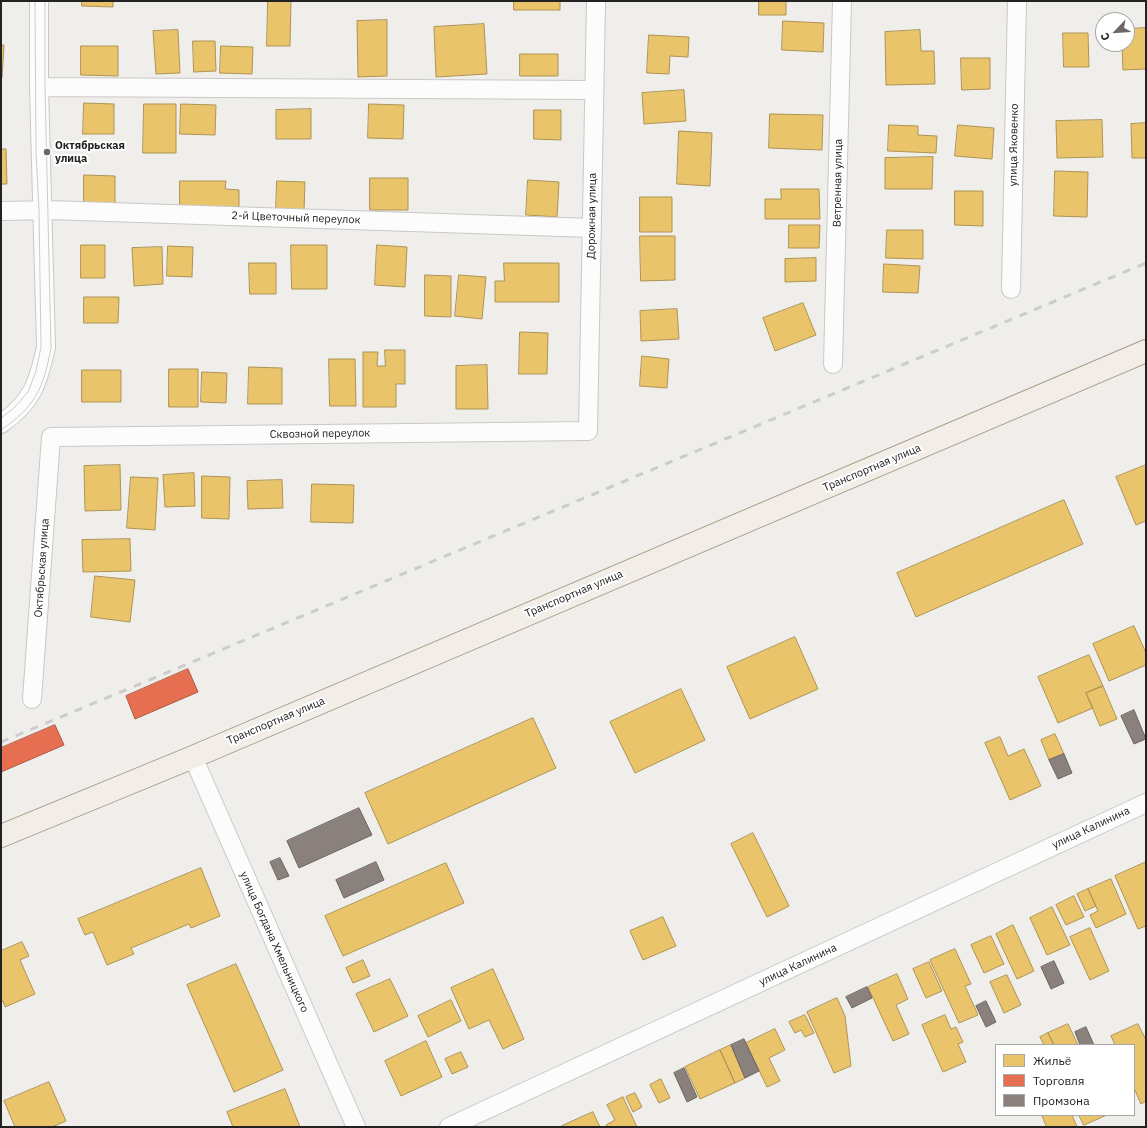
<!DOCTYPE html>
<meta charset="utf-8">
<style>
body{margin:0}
#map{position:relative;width:1147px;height:1128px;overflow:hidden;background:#f0eeeb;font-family:"IBM Plex Sans",sans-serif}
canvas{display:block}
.frame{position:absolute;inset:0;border:2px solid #222;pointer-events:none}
.legend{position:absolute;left:995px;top:1044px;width:140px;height:72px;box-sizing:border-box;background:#fff;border:1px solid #a7a7a7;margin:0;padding:5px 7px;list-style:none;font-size:12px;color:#222}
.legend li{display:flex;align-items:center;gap:8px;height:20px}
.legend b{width:20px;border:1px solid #a7a7a7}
.north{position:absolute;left:1095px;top:12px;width:40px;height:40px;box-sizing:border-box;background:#fff;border:1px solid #a7a7a7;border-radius:50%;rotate:245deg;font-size:11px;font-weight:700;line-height:16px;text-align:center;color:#222}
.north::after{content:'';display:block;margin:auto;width:14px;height:18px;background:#6a6968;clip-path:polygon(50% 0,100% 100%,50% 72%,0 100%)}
</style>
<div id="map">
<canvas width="1147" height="1128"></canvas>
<div class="frame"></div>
<ul class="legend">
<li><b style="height:11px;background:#e9c46a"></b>Жильё</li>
<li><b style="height:11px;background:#e76f51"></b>Торговля</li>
<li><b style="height:11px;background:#8a817c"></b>Промзона</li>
</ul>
<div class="north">С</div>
</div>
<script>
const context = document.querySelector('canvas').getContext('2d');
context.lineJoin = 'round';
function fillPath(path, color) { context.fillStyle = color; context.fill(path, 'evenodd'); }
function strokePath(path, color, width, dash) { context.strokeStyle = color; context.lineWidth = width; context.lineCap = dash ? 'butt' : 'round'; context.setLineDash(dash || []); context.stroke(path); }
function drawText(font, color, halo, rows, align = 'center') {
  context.font = font + ' "IBM Plex Sans",sans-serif'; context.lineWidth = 4; context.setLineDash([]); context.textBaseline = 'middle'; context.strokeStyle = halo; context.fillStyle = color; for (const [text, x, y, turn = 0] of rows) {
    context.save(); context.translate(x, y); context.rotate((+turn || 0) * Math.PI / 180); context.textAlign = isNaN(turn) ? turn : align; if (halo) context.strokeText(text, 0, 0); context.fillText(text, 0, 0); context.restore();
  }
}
const homes = new Path2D(`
 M 82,1 L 113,1 L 113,7 L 82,6 Z
 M 268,1 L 291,1 L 290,46 L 267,46 Z
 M 514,1 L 560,1 L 560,10 L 514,10 Z
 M 759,1 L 786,1 L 786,15 L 759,15 Z
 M 387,20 L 387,76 L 358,77 L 357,21 Z
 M 783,21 L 824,23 L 823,52 L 782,50 Z
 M 484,24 L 487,74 L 436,77 L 434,27 Z
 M 1146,28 L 1146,69 L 1123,70 L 1122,44 L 1127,44 L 1127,29 Z
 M 178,30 L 180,73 L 156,74 L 153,31 Z
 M 920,30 L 921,51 L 934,51 L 935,84 L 886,85 L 885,32 Z
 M 1063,33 L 1088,33 L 1089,67 L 1064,67 Z
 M 649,35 L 689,37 L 688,57 L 670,56 L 669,74 L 647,73 Z
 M 193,41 L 215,41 L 216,71 L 194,72 Z
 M 1,45 L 4,45 L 2,78 L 1,78 Z
 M 81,46 L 118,46 L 118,76 L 81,75 Z
 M 221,46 L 253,47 L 252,74 L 220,73 Z
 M 520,54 L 558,54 L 558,76 L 520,76 Z
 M 961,58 L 990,58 L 990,89 L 962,90 Z
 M 684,90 L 686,121 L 644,124 L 642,93 Z
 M 84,103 L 114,104 L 114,134 L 83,134 Z
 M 144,104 L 176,104 L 176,153 L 143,153 Z
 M 181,104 L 216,105 L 215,135 L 180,134 Z
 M 369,104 L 404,105 L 403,139 L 368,138 Z
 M 311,109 L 311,139 L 276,139 L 276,110 Z
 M 534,110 L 561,110 L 561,140 L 534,139 Z
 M 770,114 L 823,115 L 822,150 L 769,148 Z
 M 1102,120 L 1103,157 L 1057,158 L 1056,121 Z
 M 1146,123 L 1146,158 L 1132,158 L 1131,124 Z
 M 889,125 L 918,126 L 918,135 L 937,136 L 936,153 L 888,151 Z
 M 958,125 L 994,128 L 992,159 L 955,156 Z
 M 679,131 L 712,133 L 710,186 L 677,184 Z
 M 1,149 L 6,149 L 7,184 L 1,184 Z
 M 933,157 L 932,189 L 885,189 L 885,158 Z
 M 1055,171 L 1088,172 L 1087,217 L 1054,216 Z
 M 84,175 L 115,176 L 115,205 L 84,205 Z
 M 370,178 L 408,178 L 408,210 L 370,210 Z
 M 528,180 L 559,182 L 557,217 L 526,215 Z
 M 180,181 L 226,181 L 225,189 L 239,190 L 239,207 L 180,206 Z
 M 277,181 L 305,182 L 304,212 L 276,211 Z
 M 781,189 L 819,189 L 820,219 L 765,219 L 765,199 L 781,199 Z
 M 955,191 L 983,191 L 983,226 L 955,225 Z
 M 640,197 L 672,197 L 672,232 L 640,232 Z
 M 789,225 L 820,225 L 819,248 L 789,248 Z
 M 887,230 L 923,230 L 923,259 L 886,258 Z
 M 640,236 L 675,236 L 675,280 L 641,281 Z
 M 81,245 L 105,245 L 105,278 L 81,278 Z
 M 291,245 L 327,245 L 327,289 L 292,289 Z
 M 377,245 L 407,247 L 405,287 L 375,285 Z
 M 168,246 L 193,247 L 192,277 L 167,276 Z
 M 162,247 L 163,284 L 134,286 L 132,248 Z
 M 816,258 L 816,281 L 785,282 L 785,259 Z
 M 249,263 L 276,263 L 276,294 L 250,294 Z
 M 504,263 L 559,263 L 559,302 L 495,302 L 495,281 L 504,281 Z
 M 884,264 L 920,266 L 918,293 L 883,292 Z
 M 425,275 L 451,276 L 451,317 L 425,316 Z
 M 459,275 L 486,277 L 482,319 L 455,316 Z
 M 84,297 L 119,297 L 118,323 L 84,323 Z
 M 803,303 L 816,335 L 775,351 L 763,318 Z
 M 677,309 L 679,339 L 641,341 L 640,311 Z
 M 520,332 L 548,333 L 547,374 L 519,374 Z
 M 385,350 L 405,350 L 405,384 L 396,384 L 396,407 L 363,407 L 363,352 L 378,352 L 377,366 L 385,366 Z
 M 642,356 L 669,359 L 667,388 L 640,386 Z
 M 329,359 L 355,359 L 356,406 L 330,406 Z
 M 487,365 L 488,409 L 456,409 L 456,366 Z
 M 249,367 L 282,368 L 282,404 L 248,404 Z
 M 169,369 L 198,369 L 198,407 L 169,407 Z
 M 82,370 L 121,370 L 121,402 L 82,402 Z
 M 202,372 L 227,373 L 226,403 L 201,402 Z
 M 120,465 L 121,510 L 85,511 L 84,466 Z
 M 1146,465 L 1146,521 L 1136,525 L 1116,477 Z
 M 194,473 L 195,506 L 165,507 L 163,475 Z
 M 202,476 L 230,477 L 229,519 L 202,518 Z
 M 131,477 L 158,478 L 155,530 L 127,528 Z
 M 282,480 L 283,508 L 248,509 L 247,481 Z
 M 312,484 L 354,485 L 353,523 L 311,522 Z
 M 1064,500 L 1083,544 L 916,617 L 897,573 Z
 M 130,539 L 131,571 L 83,572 L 82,540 Z
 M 95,576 L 135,580 L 130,622 L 91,617 Z
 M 1134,626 L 1146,653 L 1146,665 L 1109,681 L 1093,644 Z
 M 795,637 L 818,689 L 750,719 L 727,667 Z
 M 1089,655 L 1103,686 L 1086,693 L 1093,708 L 1058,723 L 1038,677 Z
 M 1103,686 L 1117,719 L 1100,726 L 1086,693 Z
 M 681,689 L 705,740 L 635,773 L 610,722 Z
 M 533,718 L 556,768 L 388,844 L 365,793 Z
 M 1055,734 L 1064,754 L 1049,760 L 1041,740 Z
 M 1000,737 L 1008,756 L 1024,749 L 1041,786 L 1010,800 L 985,743 Z
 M 753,833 L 789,906 L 767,917 L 731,844 Z
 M 1146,862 L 1146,926 L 1138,929 L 1115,876 Z
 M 446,863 L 464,903 L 343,956 L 325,916 Z
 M 201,868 L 220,916 L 191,928 L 189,924 L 131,948 L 134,954 L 107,965 L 93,932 L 85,935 L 78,919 Z
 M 1111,879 L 1126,914 L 1096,928 L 1090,915 L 1098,911 L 1088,889 Z
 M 1088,889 L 1096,906 L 1085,911 L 1077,894 Z
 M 1074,896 L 1084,917 L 1066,925 L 1056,905 Z
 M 1052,907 L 1070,945 L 1047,955 L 1030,918 Z
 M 663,917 L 676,946 L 643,960 L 630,931 Z
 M 1013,925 L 1034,971 L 1017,979 L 996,934 Z
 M 1090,928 L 1109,971 L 1090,980 L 1070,937 Z
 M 991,936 L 1004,964 L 984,973 L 971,945 Z
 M 22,942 L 29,956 L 20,960 L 35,994 L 5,1007 L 3,1001 L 1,1002 L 1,951 Z
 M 955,949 L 971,984 L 965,986 L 978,1015 L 959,1023 L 930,960 Z
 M 363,960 L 370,976 L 353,983 L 346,968 Z
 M 929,962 L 942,991 L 926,998 L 913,969 Z
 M 236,964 L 283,1070 L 234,1092 L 187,985 Z
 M 493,969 L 524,1039 L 503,1049 L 489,1020 L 469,1029 L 451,988 Z
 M 897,974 L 908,999 L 896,1005 L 909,1034 L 893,1041 L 868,987 Z
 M 1007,975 L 1021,1005 L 1004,1013 L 990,982 Z
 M 390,979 L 408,1016 L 374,1032 L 356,994 Z
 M 837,998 L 845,1016 L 851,1066 L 834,1073 L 807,1012 Z
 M 451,1000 L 461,1021 L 428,1037 L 418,1016 Z
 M 805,1015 L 814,1033 L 805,1037 L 801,1030 L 795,1033 L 789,1022 Z
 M 945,1015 L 951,1029 L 956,1027 L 963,1042 L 958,1044 L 966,1062 L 943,1072 L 922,1025 Z
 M 1068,1024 L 1078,1045 L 1054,1045 L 1048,1033 Z
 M 1138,1024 L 1146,1040 L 1146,1101 L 1141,1104 L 1134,1088 L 1134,1045 L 1115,1045 L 1111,1036 Z
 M 775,1029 L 785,1050 L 769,1058 L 780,1081 L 767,1087 L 746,1043 Z
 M 1048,1033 L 1054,1045 L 1044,1045 L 1040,1037 Z
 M 426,1041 L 442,1077 L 401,1096 L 385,1061 Z
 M 731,1045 L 745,1078 L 735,1083 L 720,1050 Z
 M 720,1050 L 735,1083 L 700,1099 L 685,1067 Z
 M 461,1052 L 468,1067 L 452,1074 L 445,1059 Z
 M 661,1079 L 670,1098 L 659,1103 L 650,1085 Z
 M 49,1082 L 66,1121 L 52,1127 L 15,1127 L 4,1101 Z
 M 285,1089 L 300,1127 L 233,1127 L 227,1112 Z
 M 635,1093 L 642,1107 L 633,1112 L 626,1097 Z
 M 623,1097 L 637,1127 L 607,1127 L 606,1125 L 615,1120 L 607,1105 Z
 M 593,1112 L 600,1127 L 563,1127 L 562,1126 Z
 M 1042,1115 L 1072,1115 L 1077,1127 L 1047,1127 Z
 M 1079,1115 L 1107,1115 L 1084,1125 Z`);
fillPath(homes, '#e9c46a');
strokePath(homes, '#ad9354', 1);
const shops = new Path2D(`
 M 188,669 L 198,692 L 135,719 L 126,696 Z
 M 55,725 L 64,745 L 1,772 L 1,748 Z`);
fillPath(shops, '#e76f51');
strokePath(shops, '#ac5843', 1);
const industry = new Path2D(`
 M 1134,710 L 1146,739 L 1134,744 L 1121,716 Z
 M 1064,754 L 1072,773 L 1058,779 L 1049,760 Z
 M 359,808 L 372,835 L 299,868 L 287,841 Z
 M 280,858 L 289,876 L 278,880 L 270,862 Z
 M 376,862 L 384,880 L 344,898 L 336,880 Z
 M 1054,961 L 1064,983 L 1051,989 L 1041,967 Z
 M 867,987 L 872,998 L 852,1008 L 846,997 Z
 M 986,1001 L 996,1022 L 986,1027 L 976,1006 Z
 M 1086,1027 L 1094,1045 L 1080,1045 L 1075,1032 Z
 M 744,1039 L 759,1071 L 745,1078 L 731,1045 Z
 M 684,1068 L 697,1097 L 687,1102 L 674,1073 Z`);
fillPath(industry, '#8a817c');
strokePath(industry, '#6b6461', 1);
const minor = new Path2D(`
 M 39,87 L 594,90
 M 1,211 L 49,210 L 592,228
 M 1011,289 L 1017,1
 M 833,364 L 842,1
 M 1,424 C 32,402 38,384 46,347 L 39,87 L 39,1
 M 32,699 L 51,437 L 588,431 L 596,1
 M 193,757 L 356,1127
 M 449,1127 L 1146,803`);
const primary = new Path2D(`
 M 1,836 L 193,757 L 1146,351`);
strokePath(minor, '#c9c8c7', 20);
strokePath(primary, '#a79c86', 24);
strokePath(minor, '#fdfcfc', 18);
strokePath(primary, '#f3ede7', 22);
strokePath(new Path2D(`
 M 1,418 L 14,408 L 28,392 L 36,371 L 41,347 L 39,210 L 36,153 L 35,1
 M 1,430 C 36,406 43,389 51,348 L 45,87 L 45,1`), '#ccc', 1);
strokePath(new Path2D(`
 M 1,742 L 1146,263`), '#ccc', 3, [8, 8]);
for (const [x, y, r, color] of [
 [47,152,4,"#6a6968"]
]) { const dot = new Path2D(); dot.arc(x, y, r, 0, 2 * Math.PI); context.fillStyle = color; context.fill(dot); strokePath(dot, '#fff', 1.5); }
drawText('11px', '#222', '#fff', [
 ["улица Яковенко",1014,145,-89],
 ["Ветренная улица",838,183,-89],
 ["Дорожная улица",592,216,-89],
 ["2-й Цветочный переулок",296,218,2],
 ["Сквозной переулок",320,434,-1],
 ["Транспортная улица",872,468,-23],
 ["Октябрьская улица",42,568,-86],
 ["Транспортная улица",574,594,-23],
 ["Транспортная улица",276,721,-23],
 ["улица Калинина",1091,828,-25],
 ["улица Богдана Хмельницкого",274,942,66],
 ["улица Калинина",798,965,-25]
]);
drawText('bold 11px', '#222', '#fff', [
 ["Октябрьская",55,146],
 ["улица",55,159]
], 'left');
</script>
